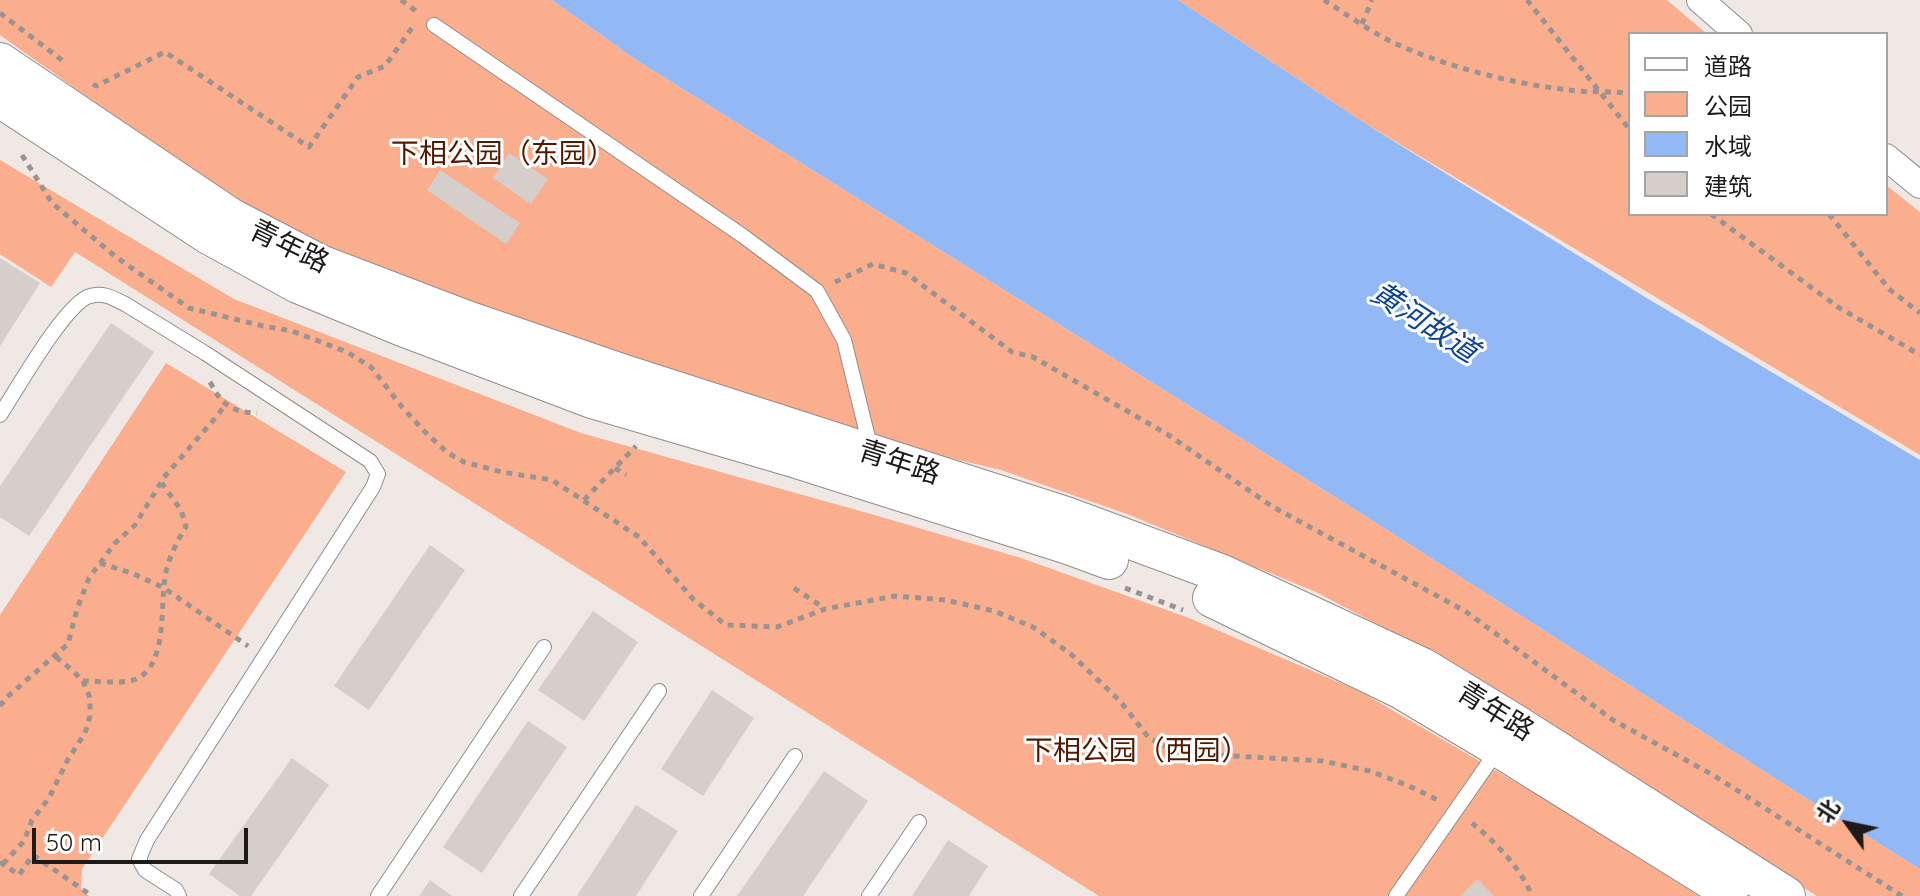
<!DOCTYPE html>
<meta charset="utf-8">
<style>
body{margin:0}
#map{position:relative;width:1920px;height:896px;overflow:hidden;background:#efe8e5;font-family:Quicksand,"Noto Sans SC",sans-serif}
canvas{display:block}
.legend{position:absolute;left:1628px;top:32px;width:260px;height:184px;box-sizing:border-box;background:#fff;border:2px solid #a5a4a3;margin:0;padding:10px 14px;list-style:none;font-size:24px;color:#1d1b1a}
.legend li{display:flex;align-items:center;gap:16px;height:40px}
.legend b{width:40px;border:2px solid #a5a4a3}
.north{position:absolute;left:1808px;top:784px;width:80px;height:80px;-webkit-text-stroke:6px #fff;paint-order:stroke;rotate:303deg;font-size:22px;font-weight:700;line-height:32px;text-align:center;color:#1d1b1a}
.north::after{content:'';display:block;margin:auto;width:28px;height:36px;background:#1d1b1a;clip-path:polygon(50% 0,100% 100%,50% 72%,0 100%)}
.scale{position:absolute;left:32px;top:828px;width:216px;height:36px;box-sizing:border-box;border:4px solid #1d1b1a;border-top:0;padding-left:10px;font-size:24px;line-height:28px;white-space:nowrap;color:#1d1b1a;-webkit-text-stroke:6px #fff;paint-order:stroke}
</style>
<div id="map">
<canvas width="1920" height="896"></canvas>
<ul class="legend">
<li><b style="height:10px;background:#fff"></b>道路</li>
<li><b style="height:22px;background:#fbae8d"></b>公园</li>
<li><b style="height:22px;background:#92b8f5"></b>水域</li>
<li><b style="height:22px;background:#d5cecb"></b>建筑</li>
</ul>
<div class="north">北</div>
<div class="scale">50 m</div>
</div>
<script>
const context = document.querySelector('canvas').getContext('2d');
context.lineJoin = 'round';
function fillPath(path, color) { context.fillStyle = color; context.fill(path, 'evenodd'); }
function strokePath(path, color, width, dash) { context.strokeStyle = color; context.lineWidth = width; context.lineCap = dash ? 'butt' : 'round'; context.setLineDash(dash || []); context.stroke(path); }
function drawText(font, color, halo, rows, align = 'center') {
  context.font = font + ' Quicksand,"Noto Sans SC",sans-serif'; context.lineWidth = 6; context.setLineDash([]); context.textBaseline = 'middle'; context.strokeStyle = halo; context.fillStyle = color; for (const [text, x, y, turn = 0] of rows) {
    context.save(); context.translate(x, y); context.rotate((+turn || 0) * Math.PI / 180); context.textAlign = isNaN(turn) ? turn : align; if (halo) context.strokeText(text, 0, 0); context.fillText(text, 0, 0); context.restore();
  }
}
fillPath(new Path2D(`
 M 0,0 L 552,0 L 635,59 L 1356,510 L 1803,796 L 1920,869 L 1920,896 L 1817,896 L 1428,651 L 1316,592 L 1127,514 L 1001,470 L 831,430 L 564,343 L 326,249 L 282,227 L 183,165 L 0,35 Z
 M 1178,0 L 1667,0 L 1707,34 L 1630,34 L 1630,214 L 1886,214 L 1886,185 L 1920,212 L 1920,455 L 1366,124 Z
 M 0,160 L 234,299 L 581,433 L 871,514 L 1021,558 L 1189,618 L 1343,684 L 1363,693 L 1546,800 L 1699,896 L 1099,896 L 75,252 L 51,287 L 0,254 Z
 M 166,363 L 346,472 L 82,869 L 81,889 L 89,896 L 0,896 L 0,615 Z`), '#fbae8d');
fillPath(new Path2D(`
 M 552,0 L 1178,0 L 1366,124 L 1645,297 L 1920,460 L 1920,869 L 1803,796 L 1356,510 L 635,59 Z`), '#92b8f5');
fillPath(new Path2D(`
 M 509,153 L 548,179 L 531,204 L 493,178 Z
 M 440,170 L 520,223 L 506,244 L 427,190 Z
 M 0,258 L 40,283 L 0,346 Z
 M 111,323 L 154,352 L 29,536 L 0,517 L 0,486 Z
 M 430,545 L 465,570 L 369,710 L 334,686 Z
 M 593,611 L 638,642 L 584,721 L 538,690 Z
 M 712,690 L 754,718 L 703,796 L 661,769 Z
 M 528,721 L 567,747 L 482,873 L 443,847 Z
 M 292,758 L 329,785 L 251,896 L 240,896 L 209,874 Z
 M 824,771 L 868,801 L 803,896 L 737,896 Z
 M 636,805 L 678,831 L 636,896 L 577,896 Z
 M 948,840 L 988,866 L 969,896 L 912,896 Z
 M 1477,879 L 1494,896 L 1461,896 Z
 M 430,880 L 452,896 L 419,896 Z`), '#d5cecb');
const lane = new Path2D(`
 M 434,25 L 743,236 L 817,291 L 844,340 L 871,450
 M 0,415 C 16,391 66,302 90,296 C 103,292 113,298 125,304 L 205,353 L 370,461 L 378,474 L 373,487 L 147,840 L 139,859 L 145,870 L 176,890 L 179,896
 M 378,896 L 544,647
 M 521,896 L 659,691
 M 701,896 L 795,756
 M 869,896 L 919,822
 M 1396,896 L 1497,751`);
const street = new Path2D(`
 M 1700,0 L 1739,34
 M 1886,157 L 1920,185`);
const secondary = new Path2D(`
 M 0,62 L 230,217 L 320,264 L 464,319 L 621,373 L 1066,516 L 1220,573 L 1424,668 L 1514,723 L 1786,896
 M 0,98 L 209,235 L 298,284 L 400,326 L 592,399 L 787,456 L 1068,545 L 1109,560
 M 1212,598 L 1402,690 L 1499,748 L 1729,891`);
strokePath(lane, '#938c8a', 16);
strokePath(street, '#938c8a', 28);
strokePath(secondary, '#938c8a', 40);
strokePath(new Path2D(`
 M 401,0 L 420,14
 M 1324,0 C 1346,14 1368,30 1392,42 C 1443,66 1513,84 1569,90 C 1589,93 1610,90 1630,94
 M 1527,0 L 1630,130
 M 0,13 L 63,61
 M 1362,24 L 1372,0
 M 93,84 L 96,86 L 165,52 L 309,147 L 358,77 L 385,66 L 414,25
 M 22,155 L 52,203 L 116,257 L 189,308 L 263,326 L 292,331 L 347,352 L 371,367 L 402,407 L 425,432 L 448,453 L 464,462 L 502,472 L 552,480 L 639,537 L 693,599 L 726,625 L 777,627 L 825,609 L 895,596 L 945,600 L 994,611 L 1033,627 L 1072,655 L 1120,701 L 1149,738 L 1180,753 L 1323,761 L 1370,771 L 1409,786 L 1438,800
 M 1711,214 L 1838,307 L 1920,355
 M 1829,214 L 1889,289 L 1920,313
 M 835,282 L 873,264 L 906,273 L 1012,352 L 1033,357 L 1167,434 L 1273,507 L 1465,611 L 1613,720 L 1713,775 L 1902,896
 M 210,382 C 222,405 231,412 257,413
 M 615,468 L 626,475
 M 584,500 L 636,446
 M 100,563 L 134,574 L 164,588 L 248,646
 M 794,588 L 824,608
 M 1125,588 L 1183,610
 M 83,681 C 99,681 118,684 133,680 C 168,670 160,606 165,578 C 167,561 177,541 186,527 L 181,510 L 161,482
 M 0,706 L 6,698 L 68,644 L 77,609 L 89,578 L 115,543 L 135,525 L 165,476 L 217,416 L 225,405
 M 1472,823 C 1495,842 1521,868 1532,896
 M 0,862 L 19,875 L 33,855 L 92,896
 M 3,864 L 24,841 L 32,820 L 49,798 L 67,761 L 85,733 L 90,716 L 90,698 L 83,681 L 73,671 L 55,656`), '#999491', 5, [6, 6]);
strokePath(lane, '#fff', 14);
strokePath(street, '#fff', 26);
strokePath(secondary, '#fff', 38);
drawText('28px', '#521a00', '#fff', [
 ["下相公园（东园）",503,155],
 ["下相公园（西园）",1137,752]
]);
drawText('28px', '#1d1b1a', '#fff', [
 ["青年路",289,247,26],
 ["青年路",899,463,18],
 ["青年路",1495,712,32]
]);
drawText('italic 30px', '#0d4399', '#fff', [
 ["黄河故道",1424,323,33]
]);
</script>
